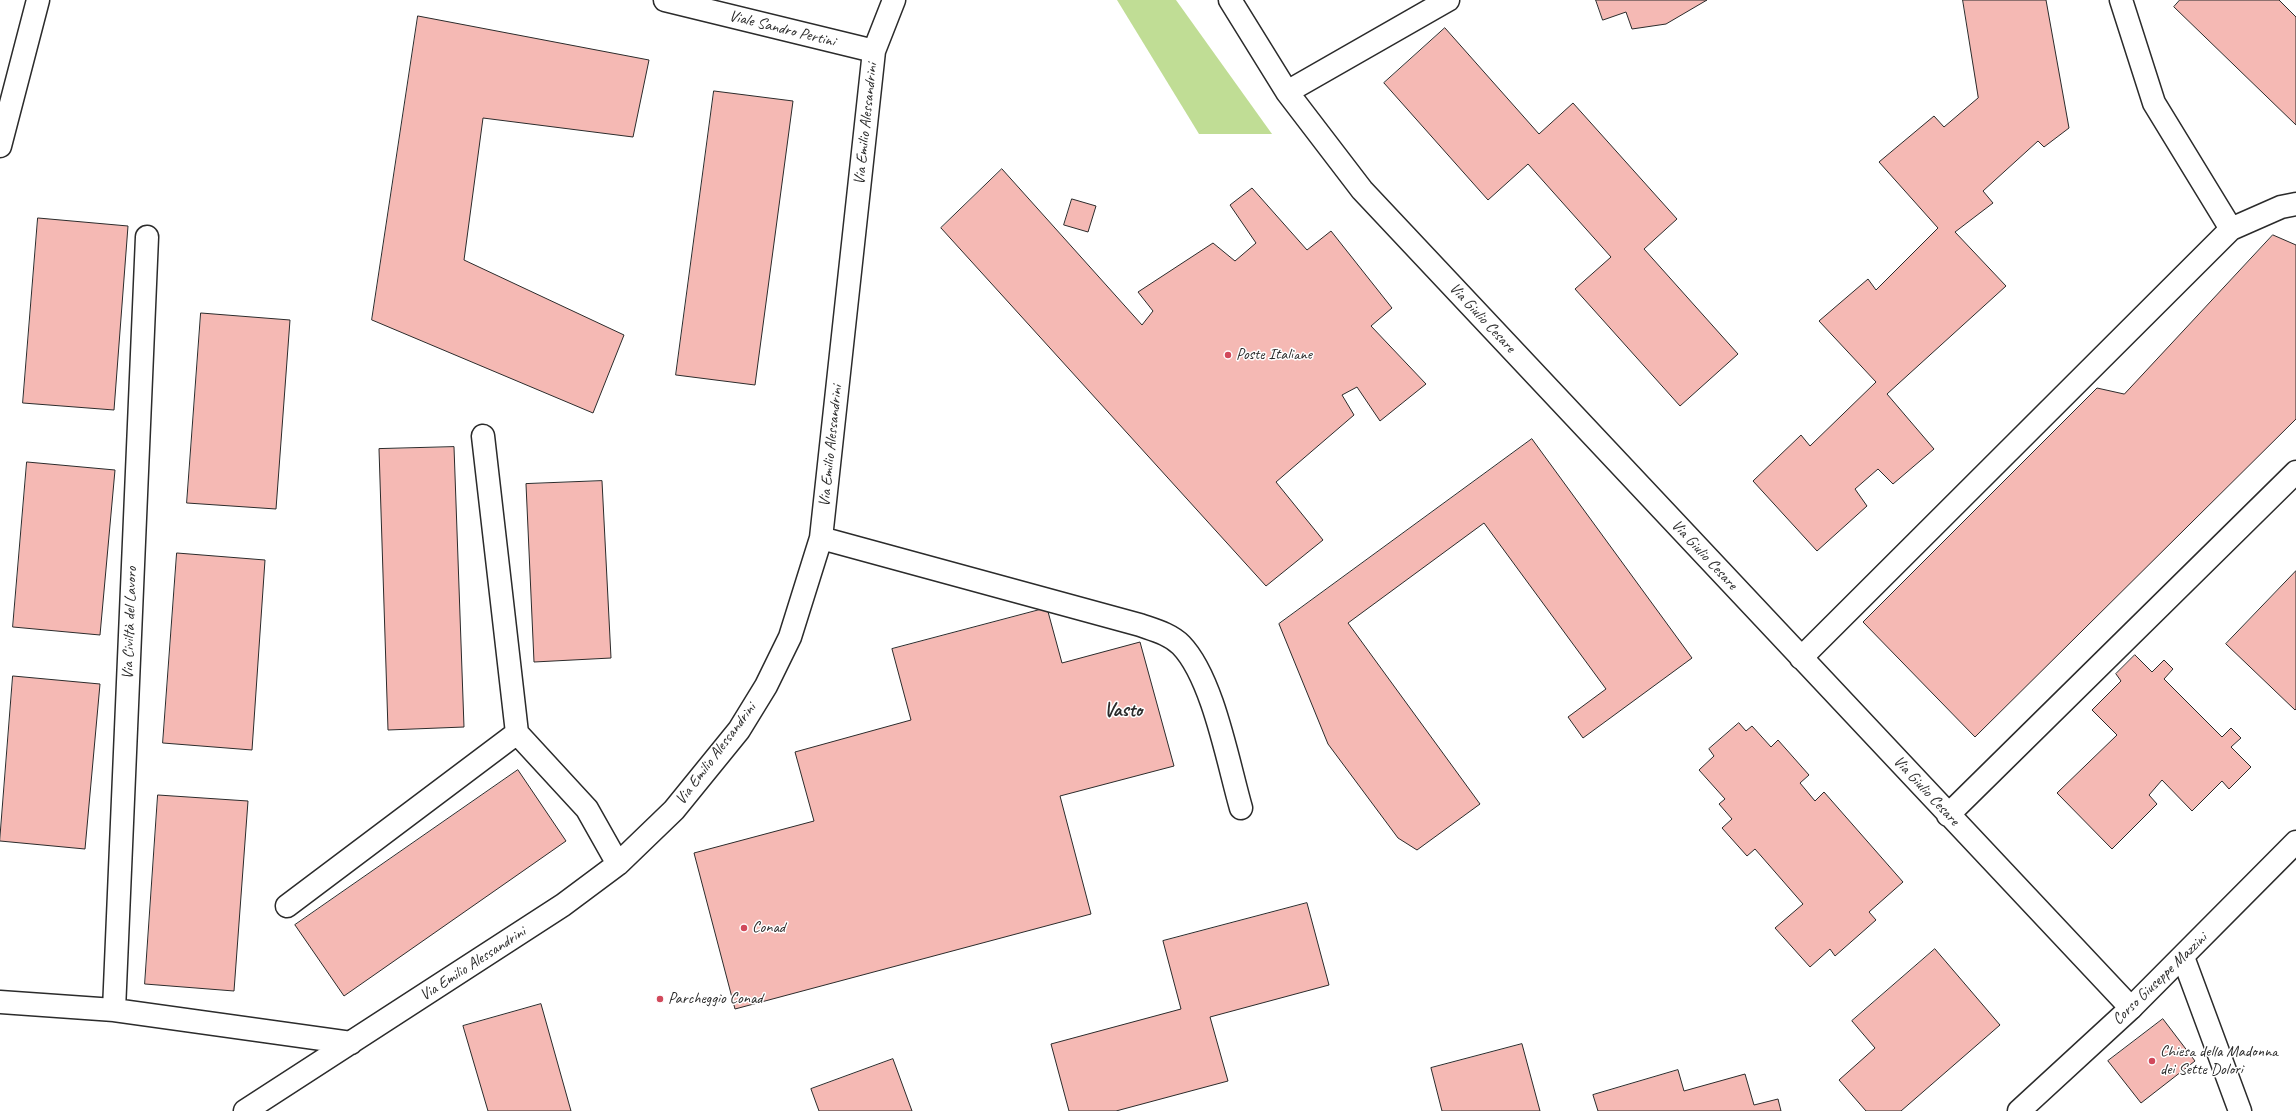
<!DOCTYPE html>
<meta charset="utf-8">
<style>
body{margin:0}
canvas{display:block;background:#fff}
</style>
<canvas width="2296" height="1111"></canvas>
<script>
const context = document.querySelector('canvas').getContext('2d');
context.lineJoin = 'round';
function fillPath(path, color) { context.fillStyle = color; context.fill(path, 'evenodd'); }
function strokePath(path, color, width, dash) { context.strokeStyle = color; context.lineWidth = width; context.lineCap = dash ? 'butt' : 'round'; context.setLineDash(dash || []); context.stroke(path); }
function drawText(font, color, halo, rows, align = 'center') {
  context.font = font + ' Caveat,sans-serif'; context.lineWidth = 3; context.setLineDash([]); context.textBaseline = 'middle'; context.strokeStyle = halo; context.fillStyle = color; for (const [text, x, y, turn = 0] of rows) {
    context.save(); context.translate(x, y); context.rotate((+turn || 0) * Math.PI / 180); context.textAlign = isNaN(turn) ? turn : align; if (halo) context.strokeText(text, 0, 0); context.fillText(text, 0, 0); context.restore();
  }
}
fillPath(new Path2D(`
 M 1117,0 L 1176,0 L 1272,134 L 1199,134 Z`), '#c0dd95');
const building = new Path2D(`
 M 1596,0 L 1707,0 L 1666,24 L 1632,29 L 1626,12 L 1603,20 Z
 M 1963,0 L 2046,0 L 2069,128 L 2044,147 L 2038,141 L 1983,191 L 1993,203 L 1955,232 L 2006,286 L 1887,394 L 1934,449 L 1893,484 L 1878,469 L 1855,489 L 1867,506 L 1817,551 L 1753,481 L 1801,435 L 1810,446 L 1876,382 L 1819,321 L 1868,279 L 1876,290 L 1938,228 L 1879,162 L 1934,116 L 1944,127 L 1978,98 Z
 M 2180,0 L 2279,0 L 2296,17 L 2296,125 L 2174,7 Z
 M 418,16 L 649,60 L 633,137 L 483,118 L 464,260 L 624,335 L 593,413 L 372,320 Z
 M 1445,28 L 1539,134 L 1573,103 L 1677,219 L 1644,249 L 1738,354 L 1680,406 L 1575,289 L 1611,257 L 1528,164 L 1488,200 L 1384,83 Z
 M 714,91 L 793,101 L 755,385 L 676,375 Z
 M 1002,169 L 1142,325 L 1153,311 L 1138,292 L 1213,243 L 1235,261 L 1256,243 L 1230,205 L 1252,188 L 1307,250 L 1331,231 L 1392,308 L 1371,326 L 1426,384 L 1380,421 L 1357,387 L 1342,395 L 1354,415 L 1276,482 L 1323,540 L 1266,586 L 941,228 Z
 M 1072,199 L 1096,206 L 1088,232 L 1064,225 Z
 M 38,218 L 128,226 L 114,410 L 23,403 Z
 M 2273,235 L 2296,245 L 2296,419 L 1975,737 L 1863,622 L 2097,388 L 2124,394 Z
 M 201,313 L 290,320 L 276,509 L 187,503 Z
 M 1532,439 L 1692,658 L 1583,738 L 1568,717 L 1606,689 L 1484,523 L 1348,623 L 1480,804 L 1417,850 L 1398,838 L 1328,744 L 1279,624 Z
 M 454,447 L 464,727 L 388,730 L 379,449 Z
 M 27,462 L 115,470 L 100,635 L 13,627 Z
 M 602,481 L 611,658 L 534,662 L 526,484 Z
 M 177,553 L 265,560 L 252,750 L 163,743 Z
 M 2296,571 L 2296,709 L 2295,710 L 2226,644 Z
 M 1047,608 L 1062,663 L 1140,642 L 1174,766 L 1060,796 L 1091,914 L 735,1009 L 694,853 L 814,821 L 795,752 L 911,720 L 892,649 Z
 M 2135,655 L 2152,672 L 2164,660 L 2173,669 L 2164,679 L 2222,737 L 2231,728 L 2241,738 L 2231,747 L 2251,767 L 2229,789 L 2222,781 L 2192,811 L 2162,780 L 2149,795 L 2157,804 L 2112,849 L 2057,793 L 2117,735 L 2092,710 L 2121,681 L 2116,674 Z
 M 13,676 L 100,684 L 85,849 L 0,841 Z
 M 1739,723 L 1746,731 L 1752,726 L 1771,747 L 1778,740 L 1809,775 L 1800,783 L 1815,801 L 1824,792 L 1903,882 L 1869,912 L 1876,920 L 1835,956 L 1830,949 L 1810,967 L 1775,928 L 1803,904 L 1755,849 L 1747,856 L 1722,828 L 1732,819 L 1719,804 L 1725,799 L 1699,770 L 1714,756 L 1709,749 Z
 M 518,770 L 566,841 L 344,996 L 295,925 Z
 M 158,795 L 248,801 L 234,991 L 145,984 Z
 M 1307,903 L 1329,985 L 1210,1017 L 1228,1081 L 1116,1111 L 1069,1111 L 1051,1044 L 1181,1009 L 1163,941 Z
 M 1935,949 L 2000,1025 L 1901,1111 L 1866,1111 L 1839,1080 L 1875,1048 L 1852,1021 Z
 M 541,1004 L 571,1111 L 488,1111 L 463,1026 Z
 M 2163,1019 L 2195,1061 L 2141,1103 L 2108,1061 Z
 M 1522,1044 L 1540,1111 L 1442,1111 L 1431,1068 Z
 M 893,1059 L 912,1111 L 819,1111 L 811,1089 Z
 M 1678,1070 L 1684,1091 L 1745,1074 L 1754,1105 L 1778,1099 L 1781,1111 L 1598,1111 L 1593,1095 Z`);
fillPath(building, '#f5b9b4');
strokePath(building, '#2b2b2b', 1);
const minor = new Path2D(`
 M 665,0 L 874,51
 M 1230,0 L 1287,92 L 1362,190 L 2131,1008
 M 2121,0 L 2154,103 L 2231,229
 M 1287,92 L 1448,0
 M 0,146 L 38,0
 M 483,436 L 517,733 L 587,809 L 618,864
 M 821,538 L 1140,625 C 1154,630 1170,634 1181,645 C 1213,678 1228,763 1241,808
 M 1801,658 L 2231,229 L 2281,207 L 2296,204
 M 1948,815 L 2296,472
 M 287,906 L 517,733
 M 2183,957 L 2240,1111
 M 0,1002 L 114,1010 L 351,1043
 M 114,1010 L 147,237
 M 245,1111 L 563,905 L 618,864 L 674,810 L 739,730 L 766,686 L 790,637 L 821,538 L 874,51 L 894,0`);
const major = new Path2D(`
 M 2019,1111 L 2131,1008 L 2296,842`);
strokePath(minor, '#2b2b2b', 25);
strokePath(major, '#2b2b2b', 25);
strokePath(minor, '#fff', 22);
strokePath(major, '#fff', 22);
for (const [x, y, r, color] of [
 [1228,355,4,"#d1495b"],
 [744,928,4,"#d1495b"],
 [660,999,4,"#d1495b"],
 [2152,1061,4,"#d1495b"]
]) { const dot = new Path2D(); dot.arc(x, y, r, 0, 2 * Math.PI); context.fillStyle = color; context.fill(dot); strokePath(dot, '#fff', 1.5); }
drawText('16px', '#2b2b2b', '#fff', [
 ["Viale Sandro Pertini",782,29,14],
 ["Via Emilio Alessandrini",866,124,-84],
 ["Via Giulio Cesare",1482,318,47],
 ["Via Emilio Alessandrini",831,446,-84],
 ["Via Giulio Cesare",1704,555,47],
 ["Via Civiltà del Lavoro",130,623,-88],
 ["Via Emilio Alessandrini",716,754,-53],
 ["Via Giulio Cesare",1926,791,47],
 ["Via Emilio Alessandrini",473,964,-33],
 ["Corso Giuseppe Mazzini",2160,979,-44]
]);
drawText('16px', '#2b2b2b', '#fff', [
 ["Poste Italiane",1236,355],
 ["Conad",752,928],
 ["Parcheggio Conad",668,999],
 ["Chiesa della Madonna",2160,1052],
 ["dei Sette Dolori",2160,1070]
], 'left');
drawText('bold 20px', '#2b2b2b', '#fff', [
 ["Vasto",1123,711]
]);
</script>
